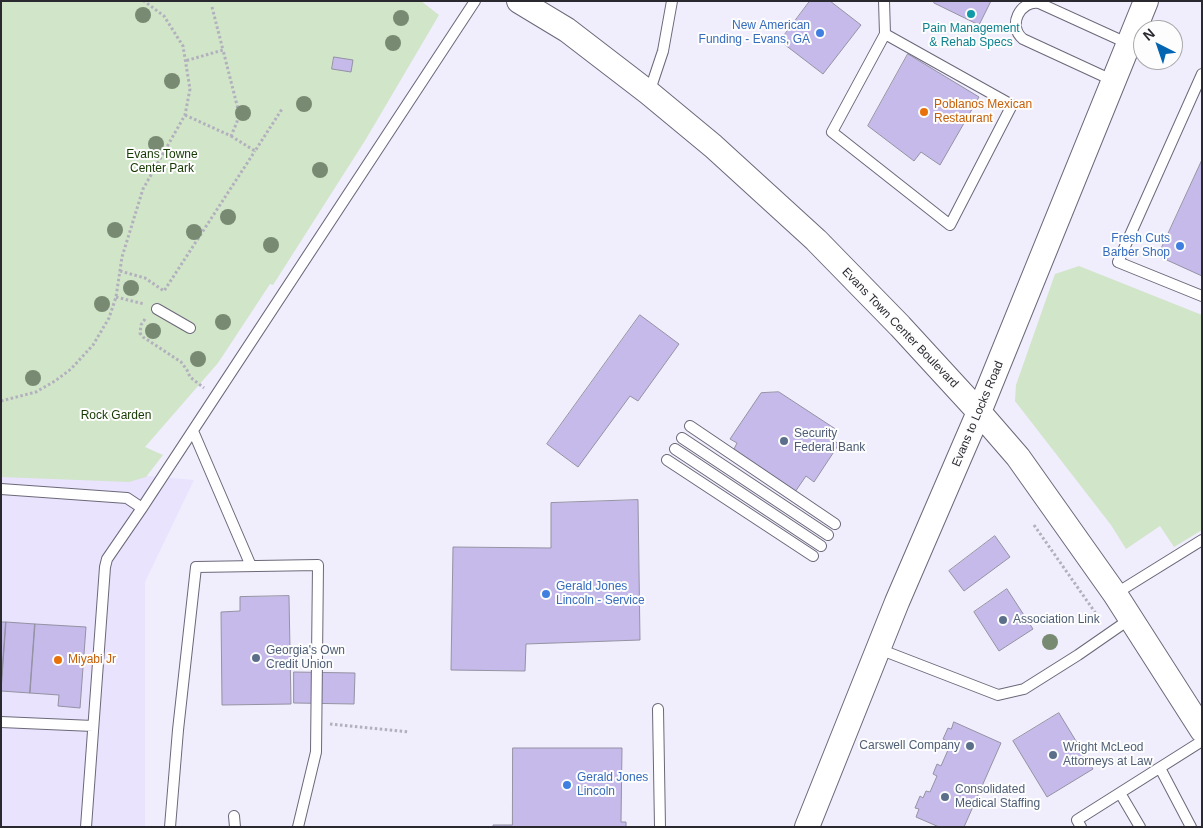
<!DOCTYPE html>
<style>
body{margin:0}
#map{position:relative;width:1203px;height:828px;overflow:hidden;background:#f0edfd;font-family:Arial,sans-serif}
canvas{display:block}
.frame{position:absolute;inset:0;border:2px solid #2a2930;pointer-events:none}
.north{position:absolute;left:1133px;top:20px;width:50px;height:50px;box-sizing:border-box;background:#fdfdfd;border:1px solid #a9a8ab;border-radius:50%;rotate:319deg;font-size:14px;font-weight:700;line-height:20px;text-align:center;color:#2a2930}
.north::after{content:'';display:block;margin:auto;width:18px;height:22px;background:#0365b2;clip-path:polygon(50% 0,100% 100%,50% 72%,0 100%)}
</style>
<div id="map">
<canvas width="1203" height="828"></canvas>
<div class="frame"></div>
<div class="north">N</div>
</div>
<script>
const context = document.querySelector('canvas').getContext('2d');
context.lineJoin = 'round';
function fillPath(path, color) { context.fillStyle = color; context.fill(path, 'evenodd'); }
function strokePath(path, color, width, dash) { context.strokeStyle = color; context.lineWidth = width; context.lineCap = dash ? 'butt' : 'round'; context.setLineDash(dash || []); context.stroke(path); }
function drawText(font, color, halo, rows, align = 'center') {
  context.font = font + ' Arial,sans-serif'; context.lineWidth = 4; context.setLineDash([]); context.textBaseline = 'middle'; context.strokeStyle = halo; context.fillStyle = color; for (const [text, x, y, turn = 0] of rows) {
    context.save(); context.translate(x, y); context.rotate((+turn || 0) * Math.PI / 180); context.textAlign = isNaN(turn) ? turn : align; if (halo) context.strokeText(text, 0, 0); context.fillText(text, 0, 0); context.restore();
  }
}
fillPath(new Path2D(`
 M 1,463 L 194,480 L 145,582 L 145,827 L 1,827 Z`), '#e9e3fe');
fillPath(new Path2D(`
 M 1,1 L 421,1 L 439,15 L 366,139 L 273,285 L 270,284 L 218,363 L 145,447 L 163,455 L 146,477 L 129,482 L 1,477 Z
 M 1079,266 L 1202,315 L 1202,530 L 1174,547 L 1160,526 L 1126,549 L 1111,525 L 1015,401 L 1016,385 L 1055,274 Z`), '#d1e5c9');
const building = new Path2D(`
 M 810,1 L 830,1 L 861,25 L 823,74 L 780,41 Z
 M 935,1 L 991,1 L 979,25 L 934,3 Z
 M 908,54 L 979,97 L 940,165 L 921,152 L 914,161 L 868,126 Z
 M 334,57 L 353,60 L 351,72 L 332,69 Z
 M 1202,160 L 1202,276 L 1158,256 Z
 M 640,315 L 679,344 L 638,401 L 630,396 L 578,467 L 547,444 Z
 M 779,392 L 837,430 L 831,439 L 839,444 L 814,482 L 806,476 L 795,492 L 733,451 L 737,443 L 730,439 L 761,393 Z
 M 638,500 L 640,640 L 526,644 L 525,671 L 451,670 L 453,547 L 551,548 L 551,503 Z
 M 995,536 L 1010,557 L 964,591 L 949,571 Z
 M 1007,589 L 1033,629 L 999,651 L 974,612 Z
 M 289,596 L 291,704 L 222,705 L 221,612 L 240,611 L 240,597 Z
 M 1,622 L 6,622 L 1,691 Z
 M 6,622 L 35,624 L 30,693 L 1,691 Z
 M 35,624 L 86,627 L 80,708 L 58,706 L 59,695 L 30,693 Z
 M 294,672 L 355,673 L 354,704 L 294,703 Z
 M 1059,713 L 1093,769 L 1047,797 L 1013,741 Z
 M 954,722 L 1001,743 L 964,827 L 939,827 L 916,817 L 919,809 L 915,808 L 920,796 L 923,798 L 926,791 L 930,792 L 937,776 L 933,774 L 937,764 L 941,766 L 948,750 L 944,748 L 947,741 L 943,739 L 948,728 L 951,729 Z
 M 513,748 L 622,748 L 621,822 L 626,822 L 626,827 L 493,827 L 493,825 L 512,825 Z`);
fillPath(building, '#c5bae9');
strokePath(building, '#9592a3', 1);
const service = new Path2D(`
 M 884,1 L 885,34
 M 885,34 L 1012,105 L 950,225 L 832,132 Z
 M 1202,74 L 1118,262 L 1202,296
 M 1114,81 L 1023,39 C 1007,26 1020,0 1039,3 L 1129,44
 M 649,93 L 663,51 L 672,1
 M 157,309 L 190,328
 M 690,426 L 835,524
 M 193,431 L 251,566
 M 682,438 L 828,535
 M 675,449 L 821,546
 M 667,460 L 813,556
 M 1,489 L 127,498 L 142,508
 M 1115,594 L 1202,540
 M 879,649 L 998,695 L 1024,689 L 1078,655 L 1130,619
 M 658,709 L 660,827
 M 1,722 L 93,726
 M 1160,768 L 1191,827
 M 1120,793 L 1140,827
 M 234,816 L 235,827
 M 86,827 L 105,567 L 107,559 L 142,508 L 475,1
 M 170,827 L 178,730 L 196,567 L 318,565 L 316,752 L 298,827
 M 1081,827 L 1077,820 L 1202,741`);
const tertiary = new Path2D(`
 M 519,1 L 567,30 L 649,93 L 713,146 L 816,240 L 900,326 L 979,412 L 1018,457 L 1115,594 L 1202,730
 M 807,827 L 897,602 L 979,412 L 1146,1`);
strokePath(service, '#6c6879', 12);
strokePath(tertiary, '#6c6879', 26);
strokePath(new Path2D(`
 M 212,7 L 223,50
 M 185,115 L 231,136 L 237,122 L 238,109 L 223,50 L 185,61
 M 231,136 L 255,151 L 282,109
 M 120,271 L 145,278 L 164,291 L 255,151
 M 116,297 L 144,304
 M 145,319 L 141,325 L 140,333 L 143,337 L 181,362 L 187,370 L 190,377 L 204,388
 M 1,401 L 36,392 L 55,381 L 71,369 L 93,345 L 109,318 L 116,297 L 122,257 L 143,189 L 185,115 L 190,89 L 183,46 L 164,16 L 144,1
 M 1034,525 L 1099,618
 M 330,724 L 409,732`), '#b3b0be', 3, [2.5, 2.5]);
strokePath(service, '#fff', 10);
strokePath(tertiary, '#fff', 24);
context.fillStyle = '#788a72';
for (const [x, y] of [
 [143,15],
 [401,18],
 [393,43],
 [172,81],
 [304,104],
 [243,113],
 [156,144],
 [320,170],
 [228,217],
 [115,230],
 [194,232],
 [271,245],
 [131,288],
 [102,304],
 [223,322],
 [153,331],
 [198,359],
 [33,378],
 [1050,642]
]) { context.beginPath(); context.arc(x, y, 8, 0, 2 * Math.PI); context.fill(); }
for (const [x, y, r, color] of [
 [971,14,5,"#0f9aa8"],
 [820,33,5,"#3f7fe0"],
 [924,112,5,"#e8710a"],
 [1180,246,5,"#3f7fe0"],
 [784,441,5,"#5c6f8a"],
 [546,594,5,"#3f7fe0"],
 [1003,620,5,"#5c6f8a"],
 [256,658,5,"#5c6f8a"],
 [58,660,5,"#e8710a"],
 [970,746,5,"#5c6f8a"],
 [1053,755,5,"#5c6f8a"],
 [567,785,5,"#3f7fe0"],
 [945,797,5,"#5c6f8a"]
]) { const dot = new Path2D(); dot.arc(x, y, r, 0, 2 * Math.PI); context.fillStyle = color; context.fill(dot); strokePath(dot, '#fdfdfd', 2); }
drawText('12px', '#366cbe', '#fdfdfd', [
 ["New American",810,26],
 ["Funding - Evans, GA",810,40],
 ["Fresh Cuts",1170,239],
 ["Barber Shop",1170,253],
 ["Gerald Jones",556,587,"left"],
 ["Lincoln - Service",556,601,"left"],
 ["Gerald Jones",577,778,"left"],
 ["Lincoln",577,792,"left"]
], 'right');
drawText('12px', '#0d838f', '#fdfdfd', [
 ["Pain Management",971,29],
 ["& Rehab Specs",971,43]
]);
drawText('12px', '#c56008', '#fdfdfd', [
 ["Poblanos Mexican",934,105],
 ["Restaurant",934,119],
 ["Miyabi Jr",68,660]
], 'left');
drawText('12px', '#153900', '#fdfdfd', [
 ["Evans Towne",162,155],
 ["Center Park",162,169],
 ["Rock Garden",116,416]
]);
drawText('12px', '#2a2930', '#fdfdfd', [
 ["Evans Town Center Boulevard",900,328,46],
 ["Evans to Locks Road",978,414,-67]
]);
drawText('12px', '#4e5e75', '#fdfdfd', [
 ["Security",794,434],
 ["Federal Bank",794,448],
 ["Association Link",1013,620],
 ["Georgia's Own",266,651],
 ["Credit Union",266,665],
 ["Carswell Company",960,746,"right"],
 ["Wright McLeod",1063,748],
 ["Attorneys at Law",1063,762],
 ["Consolidated",955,790],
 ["Medical Staffing",955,804]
], 'left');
</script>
